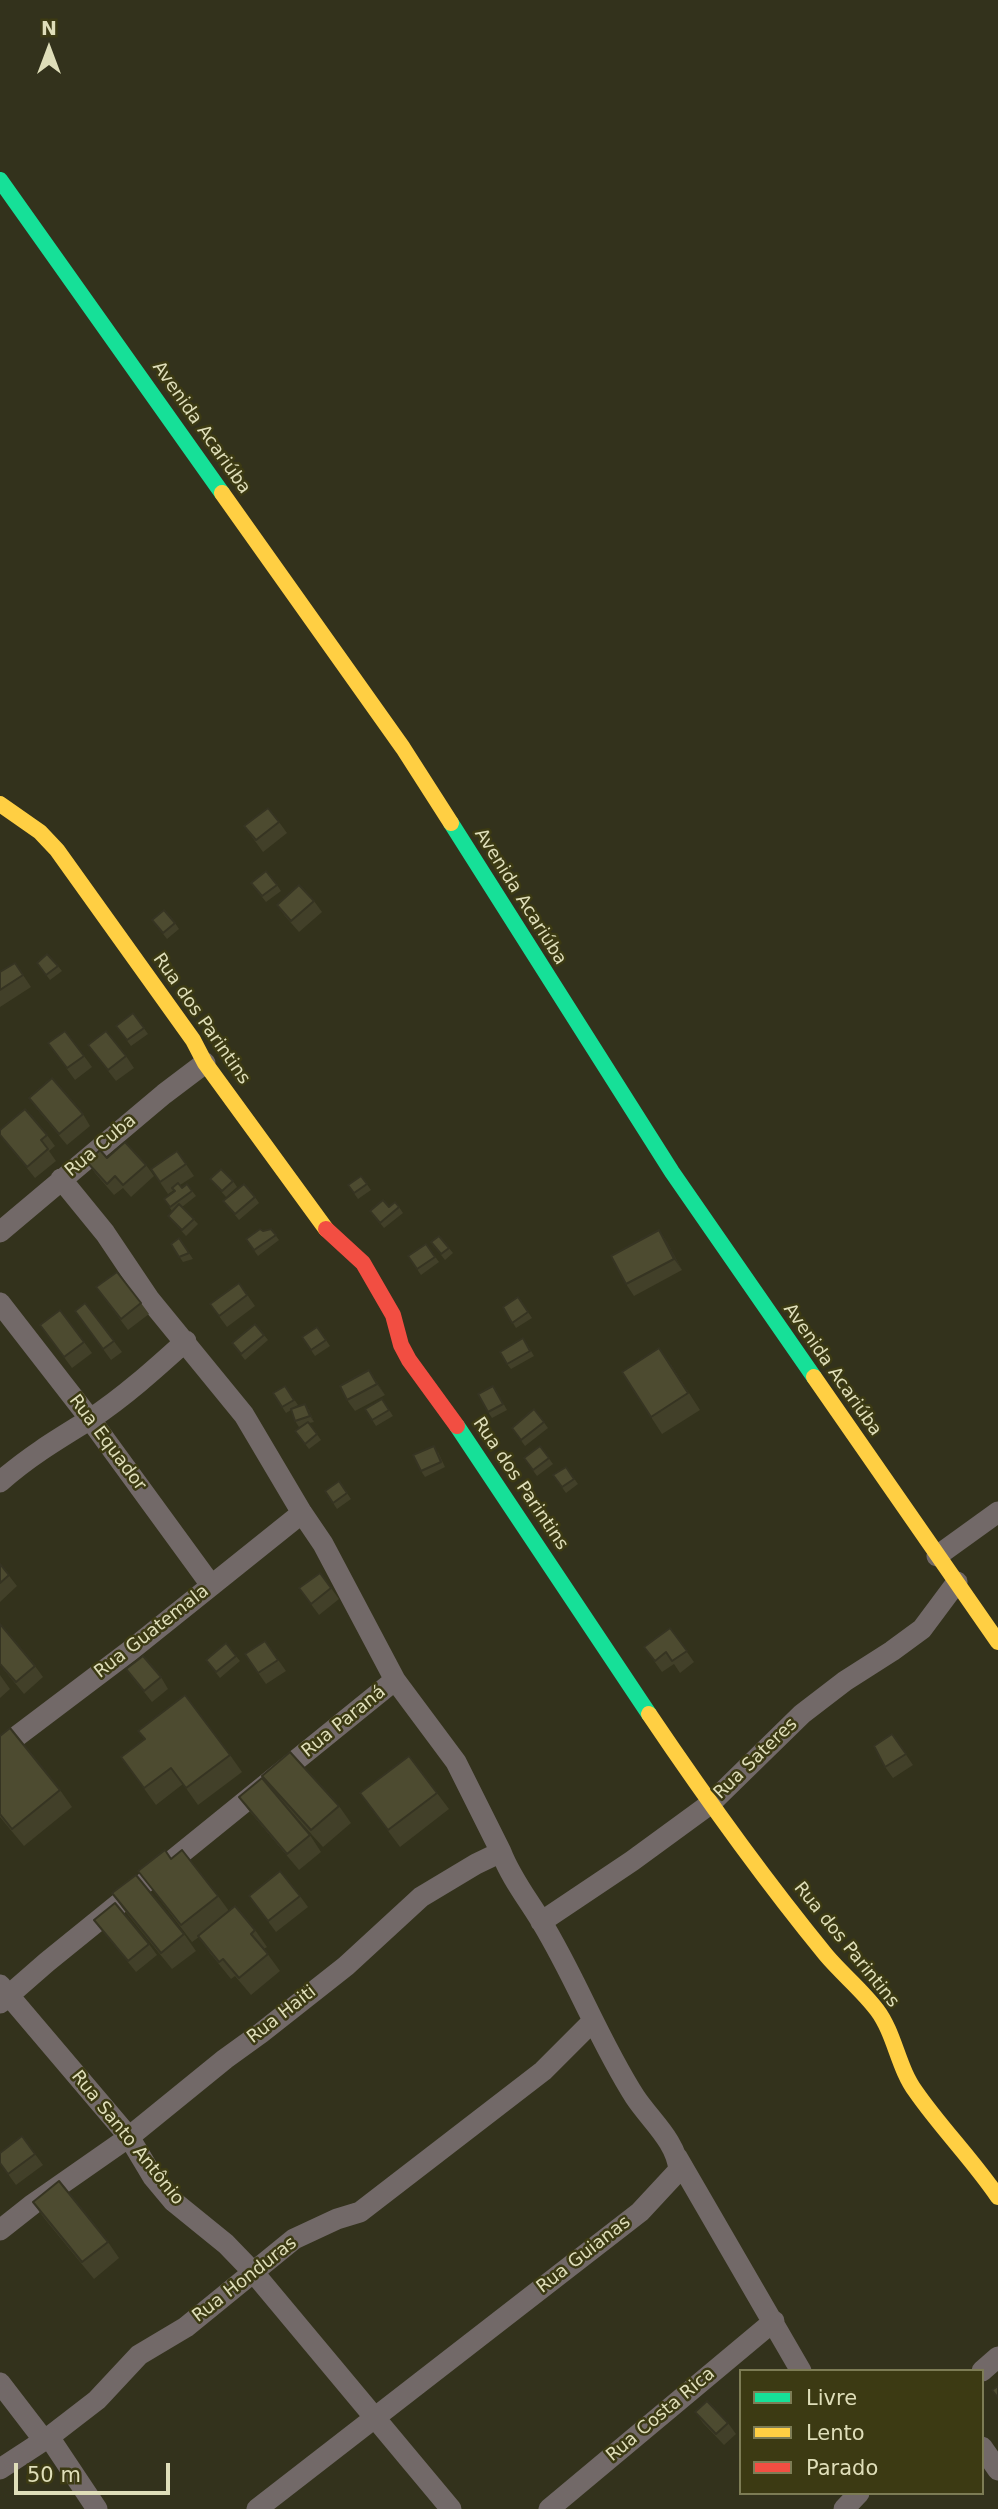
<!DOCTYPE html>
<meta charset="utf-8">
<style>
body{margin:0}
#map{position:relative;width:998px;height:2509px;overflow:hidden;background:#33321c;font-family:"DejaVu Sans",sans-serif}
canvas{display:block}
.legend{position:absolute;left:739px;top:2369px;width:245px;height:126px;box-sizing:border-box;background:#3c3a13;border:2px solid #7d7c55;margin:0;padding:9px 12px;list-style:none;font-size:21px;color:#dfdeb9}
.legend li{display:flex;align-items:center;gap:14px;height:35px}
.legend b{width:35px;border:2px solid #7d7c55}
.north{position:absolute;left:14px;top:14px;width:70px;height:70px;-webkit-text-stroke:5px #3c3a13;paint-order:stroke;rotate:0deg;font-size:19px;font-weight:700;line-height:28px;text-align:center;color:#dfdeb9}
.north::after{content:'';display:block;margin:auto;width:24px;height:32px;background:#dfdeb9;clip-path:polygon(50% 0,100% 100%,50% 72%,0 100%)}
.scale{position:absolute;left:14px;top:2463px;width:156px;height:32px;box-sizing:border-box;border:4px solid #dfdeb9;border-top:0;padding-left:9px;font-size:21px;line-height:24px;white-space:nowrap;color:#dfdeb9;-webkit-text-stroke:5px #3c3a13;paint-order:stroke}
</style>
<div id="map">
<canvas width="998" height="2509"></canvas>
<ul class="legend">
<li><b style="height:9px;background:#16e098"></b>Livre</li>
<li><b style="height:9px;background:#ffcf43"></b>Lento</li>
<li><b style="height:9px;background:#f24e42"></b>Parado</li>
</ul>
<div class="north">N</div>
<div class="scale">50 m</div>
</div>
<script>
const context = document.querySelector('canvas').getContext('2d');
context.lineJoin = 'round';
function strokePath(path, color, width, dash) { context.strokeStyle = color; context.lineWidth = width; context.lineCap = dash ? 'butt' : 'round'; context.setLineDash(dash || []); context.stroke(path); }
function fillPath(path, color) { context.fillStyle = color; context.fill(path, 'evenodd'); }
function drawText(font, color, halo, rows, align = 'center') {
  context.font = font + ' "DejaVu Sans",sans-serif'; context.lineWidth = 5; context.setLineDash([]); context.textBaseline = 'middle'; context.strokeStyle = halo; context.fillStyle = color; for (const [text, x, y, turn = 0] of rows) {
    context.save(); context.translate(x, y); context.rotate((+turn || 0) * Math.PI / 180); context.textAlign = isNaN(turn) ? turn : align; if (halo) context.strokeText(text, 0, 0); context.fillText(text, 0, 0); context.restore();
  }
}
strokePath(new Path2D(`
 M 61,1179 L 105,1233 L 150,1300 L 244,1415 L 302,1513 L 323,1544 L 395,1680 L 456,1762 L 501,1852
 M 0,1232 L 164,1094 L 205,1063
 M 0,1303 L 90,1419 L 211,1585
 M 0,1482 C 28,1457 58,1439 89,1420 C 124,1397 155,1369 186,1341
 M 937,1556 L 998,1512
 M 0,1749 L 131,1650 L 302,1513
 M 541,1922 L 632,1861 L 710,1804 L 802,1714 L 845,1681 L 892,1651 L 922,1629 L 957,1582
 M 0,1985 L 129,2137 L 153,2177 L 173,2201 L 226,2244 L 254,2273 L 451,2509
 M 0,2003 L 47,1962 L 395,1680
 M 677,2157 L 801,2371
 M 0,2230 L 33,2204 L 129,2137 L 225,2059 L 261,2033 L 346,1966 L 421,1897 L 476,1864 L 501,1852 C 511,1878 527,1898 541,1921 C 576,1978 599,2041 635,2097 C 651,2121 676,2141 679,2170 L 640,2212 L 257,2509
 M 982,2371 L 998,2357
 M 0,2383 L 43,2439
 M 49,2437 L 97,2509
 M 982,2447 L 998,2470
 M 0,2469 L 49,2437 L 97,2400 L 139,2355 L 186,2327 L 294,2239 L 337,2219 L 360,2212 L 543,2071 L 593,2021
 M 549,2509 L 774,2321
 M 844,2509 L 859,2493`), '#726968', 21);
strokePath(new Path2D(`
 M 0,180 L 222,493
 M 451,823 L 672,1172 L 814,1377
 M 457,1426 L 649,1714`), '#16e098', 16);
strokePath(new Path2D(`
 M 222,493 L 403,748 L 451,823
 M 0,804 L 40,832 L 57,850 L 193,1040 L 205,1063 L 326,1229
 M 814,1377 L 998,1642
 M 649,1714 C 705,1797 763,1878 826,1955 C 842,1974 862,1990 877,2010 C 895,2034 898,2068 916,2092 C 941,2128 973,2160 998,2197`), '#ffcf43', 16);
strokePath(new Path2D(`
 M 326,1229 L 363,1263 L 393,1315 L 401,1345 L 409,1360 L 457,1426`), '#f24e42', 16);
fillPath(new Path2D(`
 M 279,822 L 287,833 L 263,852 L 244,826 Z
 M 251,883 L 277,885 L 281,891 L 266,902 Z
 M 314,901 L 322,912 L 299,932 L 285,916 L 277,905 Z
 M 152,920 L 175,923 L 179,929 L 167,939 Z
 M 15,963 L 31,987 L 0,1007 L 0,972 Z
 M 37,963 L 58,966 L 62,971 L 50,980 Z
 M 133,1013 L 148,1034 L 131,1046 L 116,1026 Z
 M 88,1045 L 126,1056 L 134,1068 L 116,1081 Z
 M 56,1054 L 84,1056 L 92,1067 L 75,1080 Z
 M 29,1098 L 83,1114 L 90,1126 L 67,1145 L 37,1109 Z
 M 0,1135 L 47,1135 L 55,1146 L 49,1151 L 56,1161 L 35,1178 Z
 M 177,1151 L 194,1176 L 180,1185 L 182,1188 L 187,1184 L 196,1196 L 182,1207 L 198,1224 L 186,1236 L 168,1216 L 172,1211 L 164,1199 L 175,1191 L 174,1190 L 168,1194 L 151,1169 Z
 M 107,1158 L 146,1165 L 154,1176 L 131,1197 L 123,1188 L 114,1195 L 95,1173 L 87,1162 Z
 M 361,1176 L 371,1190 L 358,1199 L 348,1185 Z
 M 210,1179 L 233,1181 L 237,1187 L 226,1197 Z
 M 255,1197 L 259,1203 L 239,1220 L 223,1201 Z
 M 399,1207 L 403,1213 L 384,1228 L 370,1211 Z
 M 271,1229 L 279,1240 L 258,1256 L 246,1239 Z
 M 659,1230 L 667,1242 L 682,1270 L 634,1296 L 626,1284 Z
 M 179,1238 L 193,1259 L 183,1262 L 171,1244 Z
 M 431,1242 L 449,1248 L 453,1253 L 445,1260 Z
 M 426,1244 L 439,1262 L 421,1275 L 408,1256 Z
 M 239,1283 L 255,1306 L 227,1327 L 210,1304 Z
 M 96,1287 L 141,1303 L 149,1314 L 128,1330 Z
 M 518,1297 L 532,1318 L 516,1328 L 503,1307 Z
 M 85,1303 L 122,1352 L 111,1360 L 75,1311 Z
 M 40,1325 L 84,1342 L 92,1353 L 72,1368 Z
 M 317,1327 L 330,1346 L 315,1356 L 302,1337 Z
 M 264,1335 L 268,1340 L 245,1360 L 232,1343 Z
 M 527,1344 L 534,1356 L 511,1369 L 507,1364 Z
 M 671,1365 L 700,1410 L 662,1434 L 651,1417 Z
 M 369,1370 L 377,1382 L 385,1395 L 355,1411 L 347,1400 Z
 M 285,1386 L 298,1405 L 293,1408 L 305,1404 L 309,1410 L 314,1422 L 309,1423 L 321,1440 L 309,1449 L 295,1431 L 303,1425 L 299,1427 L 295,1421 L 291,1410 L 286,1413 L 273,1393 Z
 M 497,1392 L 507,1410 L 492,1418 L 488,1412 Z
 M 382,1399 L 393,1416 L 376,1426 L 365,1409 Z
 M 534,1409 L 548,1428 L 525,1446 L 512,1428 Z
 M 540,1446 L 553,1464 L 537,1476 L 524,1458 Z
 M 438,1452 L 445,1467 L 425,1477 L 421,1471 Z
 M 566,1467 L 578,1484 L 566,1493 L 553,1475 Z
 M 339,1481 L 351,1499 L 337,1509 L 325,1491 Z
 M 0,1564 L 17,1586 L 0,1602 Z
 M 299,1588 L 331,1588 L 339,1599 L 319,1615 Z
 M 0,1624 L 35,1666 L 43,1677 L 24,1694 L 0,1665 Z
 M 670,1628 L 694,1662 L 680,1673 L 674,1664 L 662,1672 L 644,1647 Z
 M 265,1641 L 286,1671 L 266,1684 L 245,1654 Z
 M 236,1656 L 240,1661 L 220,1678 L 206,1660 Z
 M 126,1669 L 161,1677 L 168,1689 L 152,1702 Z
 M 0,1675 L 10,1689 L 0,1698 Z
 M 892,1734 L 913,1765 L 893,1778 L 885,1767 Z
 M 0,1736 L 60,1790 L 72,1807 L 24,1846 L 0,1817 Z
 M 144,1740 L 230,1755 L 242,1772 L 198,1805 L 183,1784 L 156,1805 L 121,1757 Z
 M 262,1776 L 339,1806 L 351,1823 L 323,1847 L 280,1800 L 310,1835 L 321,1852 L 299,1870 L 251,1813 L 239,1797 L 272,1789 Z
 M 360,1793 L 437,1793 L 449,1809 L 400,1847 Z
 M 171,1859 L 218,1896 L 229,1911 L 255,1930 L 267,1947 L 264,1949 L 280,1971 L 251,1995 L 235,1976 L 231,1979 L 210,1953 L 199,1937 L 192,1942 L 138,1871 Z
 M 112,1893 L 184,1934 L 196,1951 L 172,1969 L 124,1910 Z
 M 249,1896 L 300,1896 L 308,1907 L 276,1932 Z
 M 94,1920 L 149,1944 L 157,1955 L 136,1972 Z
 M 22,2136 L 43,2165 L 16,2185 L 0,2163 Z
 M 33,2202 L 108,2242 L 119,2258 L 94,2279 L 44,2218 Z
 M 695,2412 L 728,2423 L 736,2434 L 724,2445 L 703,2423 Z`), '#424029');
fillPath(new Path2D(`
 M 659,1230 L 667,1242 L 682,1270 L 674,1259 Z
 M 369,1370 L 377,1382 L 385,1395 L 377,1384 Z
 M 305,1404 L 309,1410 L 314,1422 L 310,1416 Z`), '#363422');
const building = new Path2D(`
 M 268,808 L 279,822 L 256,840 L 244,826 Z
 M 266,871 L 277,885 L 262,896 L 251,883 Z
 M 299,885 L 314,901 L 291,921 L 277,905 Z
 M 164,910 L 175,923 L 163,933 L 152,920 Z
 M 47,954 L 58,966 L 46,975 L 37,963 Z
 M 15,963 L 23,975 L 0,990 L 0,972 Z
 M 133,1013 L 144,1028 L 127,1040 L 116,1026 Z
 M 65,1031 L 84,1056 L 67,1068 L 48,1043 Z
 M 106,1031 L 126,1056 L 108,1070 L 88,1045 Z
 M 52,1078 L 83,1114 L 59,1134 L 29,1098 Z
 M 25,1109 L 47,1135 L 41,1140 L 48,1149 L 27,1167 L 0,1135 L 0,1130 Z
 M 125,1142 L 146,1165 L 123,1185 L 115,1176 L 107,1184 L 87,1162 L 100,1150 L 107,1158 Z
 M 177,1151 L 186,1164 L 160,1182 L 151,1169 Z
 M 221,1169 L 233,1181 L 222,1191 L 210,1179 Z
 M 361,1176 L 367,1184 L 354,1193 L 348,1185 Z
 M 178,1183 L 182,1188 L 187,1184 L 192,1191 L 170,1207 L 164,1199 L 175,1191 L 172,1188 Z
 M 244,1184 L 255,1197 L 235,1214 L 223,1201 Z
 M 383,1200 L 389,1207 L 395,1202 L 399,1207 L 380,1223 L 370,1211 Z
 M 179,1204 L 194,1219 L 182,1230 L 168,1216 Z
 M 260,1229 L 263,1231 L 271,1229 L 276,1235 L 254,1250 L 246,1239 Z
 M 659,1230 L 674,1259 L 626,1284 L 611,1256 Z
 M 439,1236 L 449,1248 L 441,1254 L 431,1242 Z
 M 179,1238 L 189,1253 L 179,1257 L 171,1244 Z
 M 426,1244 L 435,1257 L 417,1269 L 408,1256 Z
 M 117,1272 L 141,1303 L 121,1319 L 96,1287 Z
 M 239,1283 L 247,1295 L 219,1316 L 210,1304 Z
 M 518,1297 L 528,1312 L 512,1323 L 503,1307 Z
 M 85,1303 L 114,1341 L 103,1349 L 75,1311 Z
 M 60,1310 L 84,1342 L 64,1357 L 40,1325 Z
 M 255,1324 L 264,1335 L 241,1354 L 232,1343 Z
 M 317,1327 L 326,1340 L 311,1350 L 302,1337 Z
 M 523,1338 L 530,1351 L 507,1364 L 500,1352 Z
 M 659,1348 L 688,1393 L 651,1417 L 622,1372 Z
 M 369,1370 L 377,1384 L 347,1400 L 340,1386 Z
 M 285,1386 L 294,1400 L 282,1407 L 273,1393 Z
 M 493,1386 L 503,1404 L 488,1412 L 478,1394 Z
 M 382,1399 L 389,1410 L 372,1420 L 365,1409 Z
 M 305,1404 L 310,1416 L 295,1421 L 291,1409 Z
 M 534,1409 L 544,1422 L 521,1440 L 512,1428 Z
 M 308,1422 L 317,1434 L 305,1444 L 295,1431 Z
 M 434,1446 L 441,1462 L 421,1471 L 413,1455 Z
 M 540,1446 L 549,1458 L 533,1470 L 524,1458 Z
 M 566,1467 L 574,1479 L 562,1487 L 553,1475 Z
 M 339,1481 L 347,1493 L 333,1503 L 325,1491 Z
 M 0,1564 L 9,1575 L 0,1583 Z
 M 320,1573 L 331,1588 L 311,1604 L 299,1588 Z
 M 0,1624 L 35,1666 L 16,1682 L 0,1664 Z
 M 670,1628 L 687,1651 L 672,1661 L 666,1652 L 655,1661 L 644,1647 Z
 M 265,1641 L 278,1660 L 258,1673 L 245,1654 Z
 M 226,1643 L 236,1656 L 216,1672 L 206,1660 Z
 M 143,1656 L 161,1677 L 144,1691 L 126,1669 Z
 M 185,1695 L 230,1755 L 186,1788 L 171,1768 L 144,1788 L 121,1757 L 145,1739 L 138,1731 Z
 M 10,1728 L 60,1790 L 12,1829 L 0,1814 L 0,1736 Z
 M 892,1734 L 906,1754 L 885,1767 L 874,1746 Z
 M 290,1752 L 339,1806 L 311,1830 L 262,1776 Z
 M 409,1756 L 437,1793 L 388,1830 L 360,1793 Z
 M 262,1778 L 310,1835 L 287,1854 L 239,1797 Z
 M 165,1850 L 171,1859 L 182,1850 L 218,1896 L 181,1925 L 138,1871 Z
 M 280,1871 L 300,1896 L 268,1921 L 249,1896 Z
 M 136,1875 L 184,1934 L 161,1953 L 112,1893 Z
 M 115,1903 L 149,1944 L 128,1961 L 94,1920 Z
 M 235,1906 L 255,1930 L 251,1934 L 268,1954 L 239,1978 L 223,1959 L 219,1962 L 198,1936 Z
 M 22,2136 L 35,2154 L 8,2174 L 0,2163 L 0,2153 Z
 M 59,2181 L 108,2242 L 82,2262 L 33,2202 Z
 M 998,2386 L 998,2398 L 992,2390 Z
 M 707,2401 L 728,2423 L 716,2434 L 695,2412 Z`);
fillPath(building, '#4d4b30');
strokePath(building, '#363422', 2);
drawText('18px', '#dfdeb9', '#3c3a13', [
 ["Avenida Acariúba",201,428,55],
 ["Avenida Acariúba",520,897,58],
 ["Rua dos Parintins",201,1019,55],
 ["Rua Cuba",101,1146,-40],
 ["Avenida Acariúba",832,1370,55],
 ["Rua Equador",107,1443,53],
 ["Rua dos Parintins",520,1484,56],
 ["Rua Guatemala",152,1632,-38],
 ["Rua Paraná",344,1722,-39],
 ["Rua Sateres",756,1759,-44],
 ["Rua dos Parintins",846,1945,51],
 ["Rua Haiti",282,2015,-38],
 ["Rua Santo Antônio",127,2138,51],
 ["Rua Guianas",584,2255,-38],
 ["Rua Honduras",245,2280,-38],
 ["Rua Costa Rica",661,2415,-40]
]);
</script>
